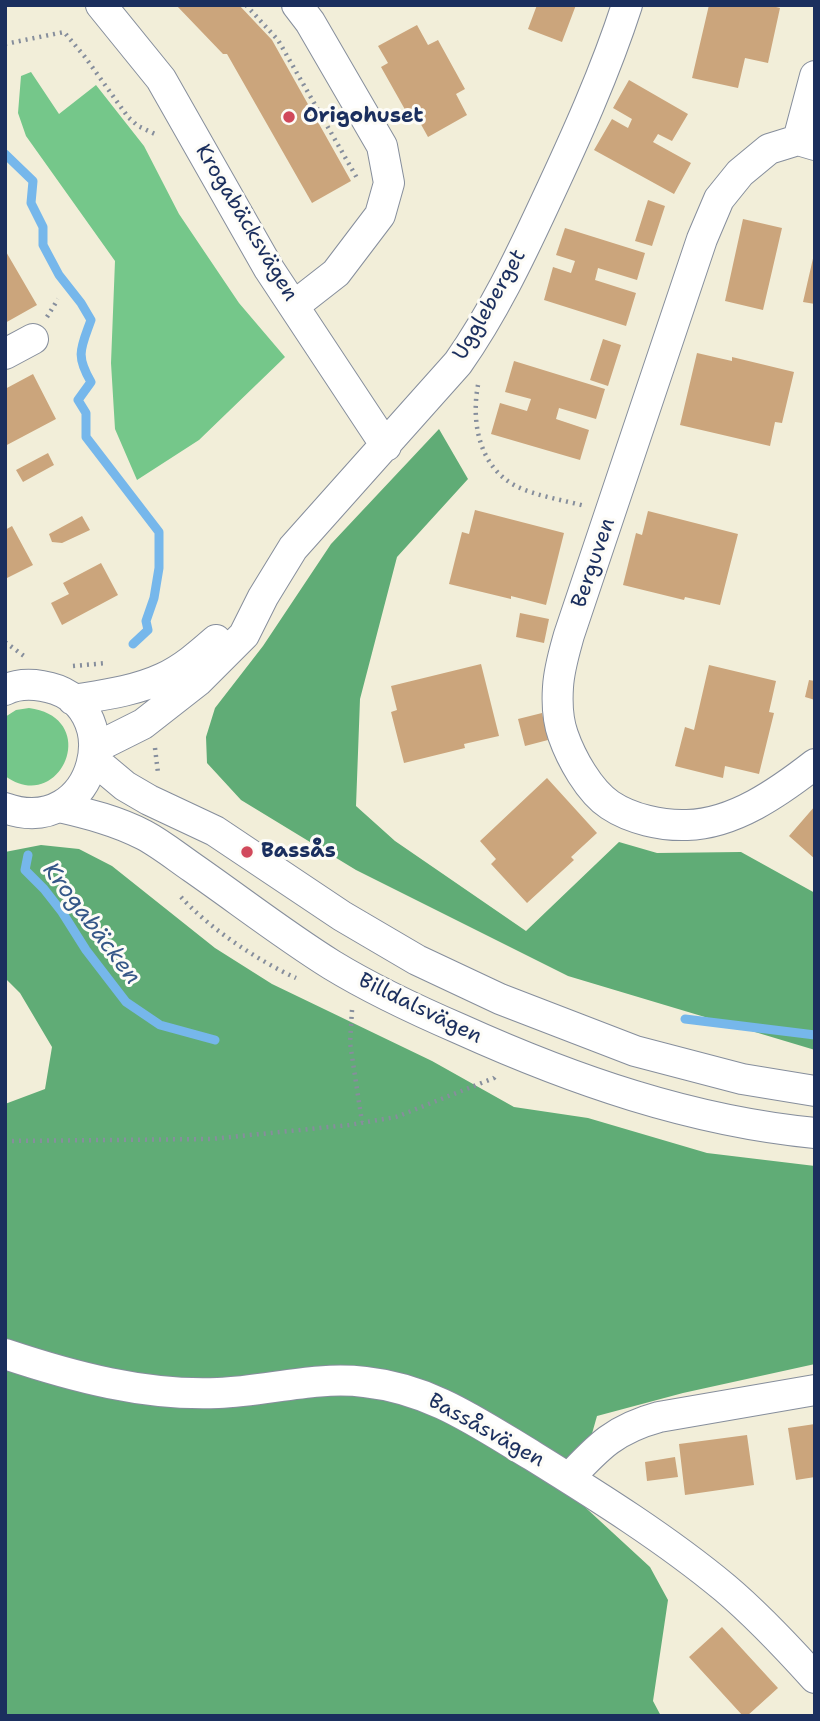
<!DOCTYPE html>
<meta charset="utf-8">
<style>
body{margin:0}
#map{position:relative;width:820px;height:1721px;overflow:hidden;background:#f2eed9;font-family:"Shantell Sans",sans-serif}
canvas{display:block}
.frame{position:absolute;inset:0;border:7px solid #1b2f5e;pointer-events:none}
</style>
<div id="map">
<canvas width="820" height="1721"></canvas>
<div class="frame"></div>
</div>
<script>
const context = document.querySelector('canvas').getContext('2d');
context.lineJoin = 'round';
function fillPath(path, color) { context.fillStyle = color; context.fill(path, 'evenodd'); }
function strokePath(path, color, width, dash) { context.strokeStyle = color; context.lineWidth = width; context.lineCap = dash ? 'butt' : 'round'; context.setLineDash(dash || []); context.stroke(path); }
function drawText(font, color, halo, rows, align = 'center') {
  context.font = font + ' "Shantell Sans",sans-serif'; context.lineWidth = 6; context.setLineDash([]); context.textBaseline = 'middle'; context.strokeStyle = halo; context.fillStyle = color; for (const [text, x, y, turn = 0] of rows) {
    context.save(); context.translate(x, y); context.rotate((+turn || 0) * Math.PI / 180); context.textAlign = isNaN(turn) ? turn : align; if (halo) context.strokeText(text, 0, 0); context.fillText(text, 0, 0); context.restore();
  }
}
fillPath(new Path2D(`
 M 31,72 L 59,114 L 96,85 L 144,146 L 179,214 L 239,303 L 285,357 L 199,440 L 137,480 L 115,429 L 111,363 L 115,261 L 26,136 L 18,113 L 21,76 Z
 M 29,708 C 103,718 60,816 5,776 L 5,717 L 16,710 Z`), '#75c78a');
fillPath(new Path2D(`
 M 439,429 L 468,479 L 397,557 L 360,699 L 356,806 L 395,841 L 526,931 L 619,842 L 657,853 L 741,852 L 815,893 L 815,1050 L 568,976 L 356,870 L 241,800 L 207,763 L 206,737 L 215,708 L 263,646 L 331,544 Z
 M 41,845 L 79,849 L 112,866 L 215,948 L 272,984 L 432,1061 L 514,1107 L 588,1118 L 707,1153 L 815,1166 L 815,1364 L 683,1393 L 597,1416 L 574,1497 L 650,1567 L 668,1600 L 653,1701 L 661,1716 L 5,1716 L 5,1104 L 45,1089 L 52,1047 L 20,993 L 5,978 L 5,852 Z`), '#60ac76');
strokePath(new Path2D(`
 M 5,154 L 33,181 L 31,203 L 43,227 L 43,245 L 59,275 L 81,303 L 91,320 C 81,348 75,355 91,382 L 78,400 L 86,413 L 86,437 L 159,532 L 159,568 L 154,598 L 146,621 L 148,630 L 133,644
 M 28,855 L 25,870 L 44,889 L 62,912 L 86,950 L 126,1002 L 160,1025 L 215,1040
 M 685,1019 L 815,1035`), '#76b7eb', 9);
fillPath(new Path2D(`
 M 176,5 L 239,5 L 272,40 L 351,181 L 312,203 L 227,54 L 223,54 Z
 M 537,5 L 576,5 L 562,42 L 528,29 Z
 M 709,5 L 768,5 L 780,8 L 768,63 L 745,58 L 738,88 L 692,78 Z
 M 417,25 L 428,45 L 438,40 L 465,89 L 456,94 L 467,115 L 428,137 L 418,119 L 412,122 L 381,67 L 388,63 L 378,46 Z
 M 629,80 L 688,114 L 672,141 L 658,134 L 653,142 L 691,163 L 674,194 L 594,150 L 612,119 L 628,128 L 632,119 L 613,108 Z
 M 648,200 L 665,206 L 652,246 L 635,241 Z
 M 743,219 L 782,228 L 763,310 L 725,301 Z
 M 565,228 L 645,253 L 637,280 L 598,268 L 595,280 L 636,293 L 626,326 L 544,300 L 553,267 L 571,273 L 575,261 L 556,255 Z
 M 5,250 L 37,305 L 5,323 Z
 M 814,254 L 815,254 L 815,304 L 803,302 Z
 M 603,339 L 621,345 L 608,386 L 590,380 Z
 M 697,353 L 732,361 L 732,357 L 794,372 L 782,423 L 775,422 L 770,446 L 680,425 Z
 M 514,361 L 605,389 L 596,419 L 559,408 L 556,419 L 589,430 L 580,460 L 491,434 L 500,403 L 527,411 L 531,399 L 505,392 Z
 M 33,374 L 56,419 L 5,446 L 5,389 Z
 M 48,453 L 54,465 L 23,482 L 16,470 Z
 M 475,510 L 564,533 L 546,605 L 511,596 L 511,599 L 449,584 L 462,532 L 469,534 Z
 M 648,511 L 738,534 L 720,605 L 685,597 L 684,600 L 623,585 L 636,533 L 642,535 Z
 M 82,516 L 90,530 L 62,543 L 52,542 L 49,534 Z
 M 12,526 L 33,565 L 5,579 L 5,530 Z
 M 101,563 L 118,595 L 62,625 L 51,603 L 69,594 L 63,583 Z
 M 520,613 L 549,619 L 544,643 L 516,637 Z
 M 481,664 L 499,736 L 464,744 L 465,748 L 404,763 L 391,712 L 397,710 L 391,686 Z
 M 709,665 L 776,681 L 769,712 L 774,713 L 759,774 L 725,766 L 723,778 L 675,766 L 685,727 L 694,730 Z
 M 809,680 L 815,681 L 815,700 L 805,697 Z
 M 542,713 L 548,740 L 525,746 L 518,719 Z
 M 547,778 L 597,833 L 571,857 L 574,860 L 527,903 L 491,864 L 496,859 L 480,841 Z
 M 815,806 L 815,859 L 789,836 Z
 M 815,1424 L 815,1477 L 796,1480 L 788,1428 Z
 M 747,1435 L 754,1485 L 685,1495 L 679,1444 Z
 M 675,1457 L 678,1477 L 647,1481 L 645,1462 Z
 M 722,1627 L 778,1688 L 747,1716 L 743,1716 L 689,1657 Z`), '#cba57c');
const minor = new Path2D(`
 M 101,5 L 161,79 L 269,269 L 386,446
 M 798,140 L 815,76
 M 815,145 L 798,140 L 769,149 L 740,173 L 719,199 L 702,239 L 569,635 C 564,653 559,669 558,687 C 557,702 558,721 563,735 C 571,758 589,791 610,805 C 631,819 662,826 687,825 C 734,824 779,792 815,764
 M 295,305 L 336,273 L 380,215 L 389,183 L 382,146 L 310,22 L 297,5
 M 5,354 L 33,339
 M 5,690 C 17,684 30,684 42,686 C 131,700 97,841 5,808
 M 73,700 C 103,695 135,691 163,678 C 183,669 200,654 216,640
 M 95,748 L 143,724 L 198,681 L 244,635 L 263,597 L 293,548 L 458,363 C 493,313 519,259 545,203 C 575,139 605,73 627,5
 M 94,760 L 125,786 L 149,800 L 215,831 L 342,916 L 417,960 L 500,999 L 635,1051 L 742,1079 L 815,1091
 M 59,807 C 89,814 117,821 144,835 C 161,844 177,857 193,868 C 239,900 284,935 332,965 C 373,990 416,1010 460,1029 C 573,1080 691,1121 815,1133
 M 5,1354 C 74,1377 145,1396 218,1393 C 268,1391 315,1376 365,1382 C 431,1389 478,1423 533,1456 C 599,1497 666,1539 725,1588 C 757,1615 787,1647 815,1678
 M 569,1478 C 599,1446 615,1429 659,1417 L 815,1390`);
strokePath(minor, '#868e9c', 32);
strokePath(new Path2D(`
 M 246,5 L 278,40 L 357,178
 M 5,44 L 64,32 L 85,57 L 128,117 L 138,126 L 157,135
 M 47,317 L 58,299
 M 478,385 C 471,422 479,467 516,486 C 536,496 563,500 585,506
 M 5,642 L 24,656
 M 73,666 L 107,663
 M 155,748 L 158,773
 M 181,897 C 210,929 257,960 296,978
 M 352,1010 L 350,1043 L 362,1122
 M 5,1141 L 211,1139 L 349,1125 L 396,1117 L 494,1078 L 497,1074`), '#868e9c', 4.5, [2, 5]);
strokePath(minor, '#fff', 30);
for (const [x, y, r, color] of [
 [289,117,7,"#d1495b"],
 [247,852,7,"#d1495b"]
]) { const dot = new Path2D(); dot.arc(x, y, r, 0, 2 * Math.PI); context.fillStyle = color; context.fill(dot); strokePath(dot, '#fdfcf7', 2.5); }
drawText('bold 21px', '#1b2f5e', '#fdfcf7', [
 ["Origohuset",303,117],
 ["Bassås",261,852]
], 'left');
drawText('21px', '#1b2f5e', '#fdfcf7', [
 ["Krogabäcksvägen",246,223,59],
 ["Uggleberget",490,305,-60],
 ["Berguven",594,563,-71],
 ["Billdalsvägen",420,1009,26],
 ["Bassåsvägen",486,1431,29]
]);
drawText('italic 23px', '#365888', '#fdfcf7', [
 ["Krogabäcken",91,924,53]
]);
</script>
